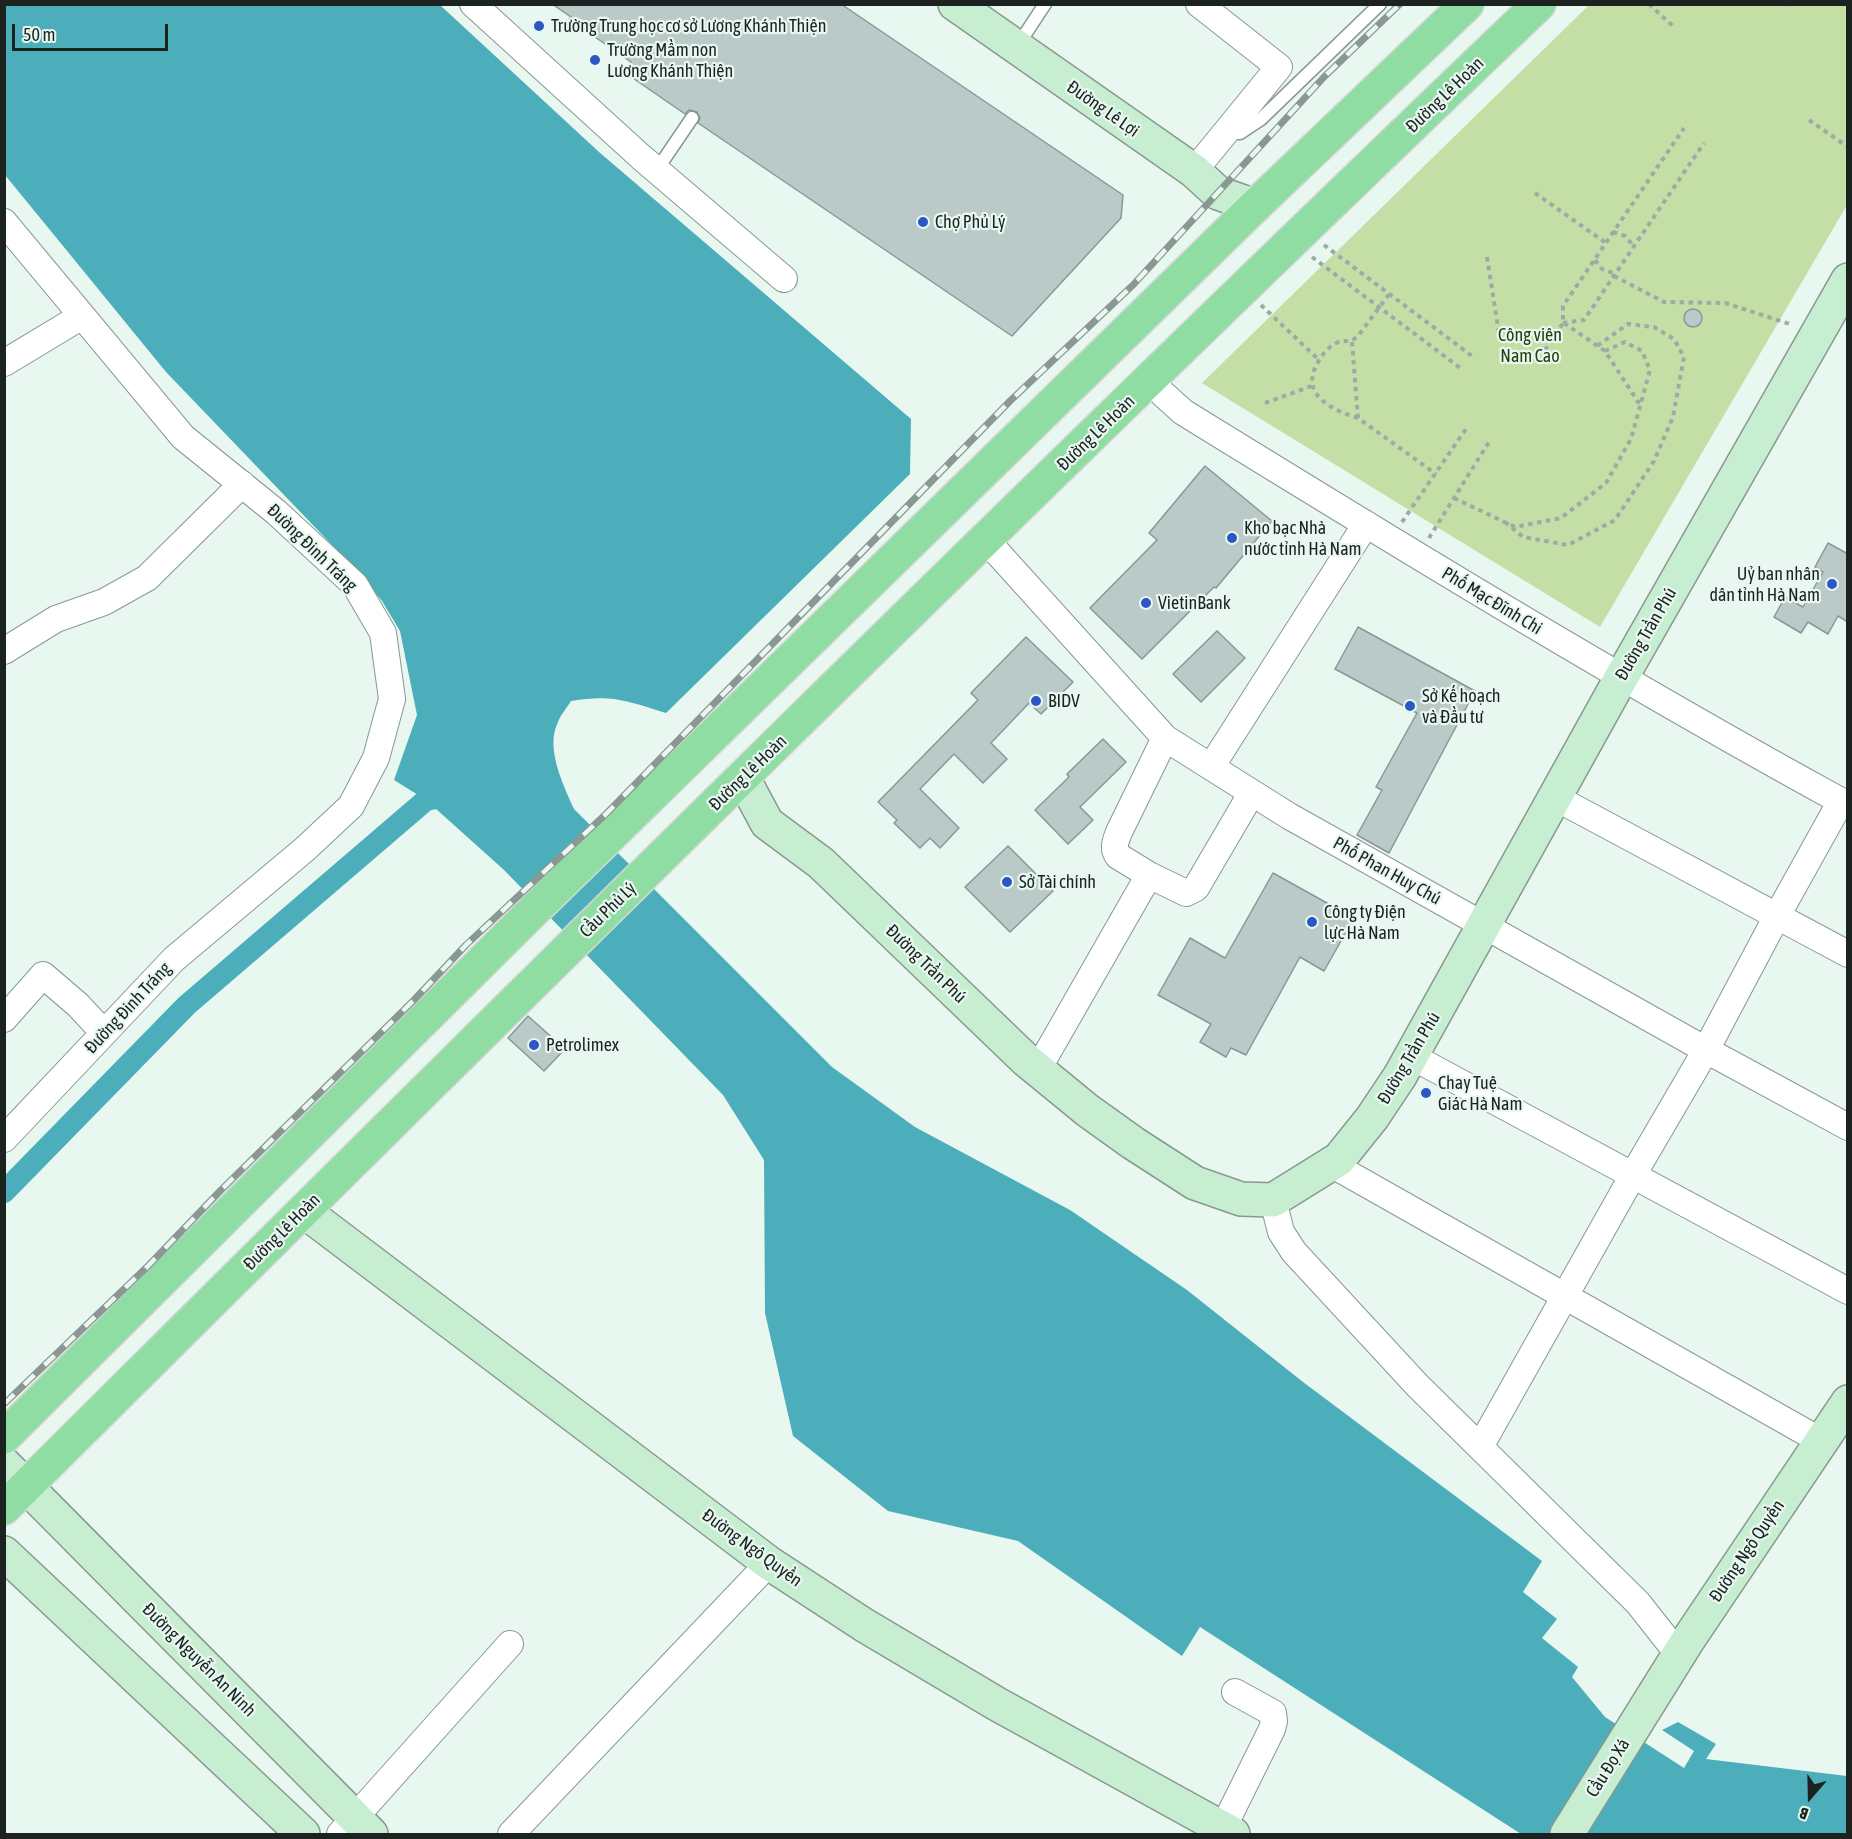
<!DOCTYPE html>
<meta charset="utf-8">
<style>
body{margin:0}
#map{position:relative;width:1852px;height:1839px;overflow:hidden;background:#e8f8f1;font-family:"Asap Condensed",sans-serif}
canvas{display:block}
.frame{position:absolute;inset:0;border:6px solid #1c2220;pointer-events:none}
.north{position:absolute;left:1780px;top:1767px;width:60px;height:60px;-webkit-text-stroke:4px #e8f8f1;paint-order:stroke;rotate:200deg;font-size:16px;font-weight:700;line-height:24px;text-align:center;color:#1c2220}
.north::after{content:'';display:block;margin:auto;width:21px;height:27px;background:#1c2220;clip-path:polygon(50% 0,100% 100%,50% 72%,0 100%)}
.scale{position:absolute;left:12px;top:24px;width:156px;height:27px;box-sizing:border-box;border:3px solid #1c2220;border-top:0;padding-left:8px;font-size:18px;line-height:21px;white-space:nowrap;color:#1c2220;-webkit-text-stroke:4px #e8f8f1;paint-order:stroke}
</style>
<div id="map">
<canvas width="1852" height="1839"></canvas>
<div class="frame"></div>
<div class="north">B</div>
<div class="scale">50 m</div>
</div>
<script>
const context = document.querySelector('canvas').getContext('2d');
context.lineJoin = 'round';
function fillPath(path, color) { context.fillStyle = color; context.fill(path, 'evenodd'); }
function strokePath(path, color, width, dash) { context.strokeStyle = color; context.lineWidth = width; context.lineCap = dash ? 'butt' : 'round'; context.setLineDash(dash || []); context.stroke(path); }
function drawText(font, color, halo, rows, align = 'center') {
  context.font = font + ' "Asap Condensed",sans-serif'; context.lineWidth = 4.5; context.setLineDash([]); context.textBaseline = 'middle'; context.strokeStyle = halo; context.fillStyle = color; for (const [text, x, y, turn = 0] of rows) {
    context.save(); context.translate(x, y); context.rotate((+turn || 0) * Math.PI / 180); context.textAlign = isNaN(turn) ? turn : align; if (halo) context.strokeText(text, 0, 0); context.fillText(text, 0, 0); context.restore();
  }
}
fillPath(new Path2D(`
 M 1589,5 L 1848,5 L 1847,205 L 1600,627 L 1202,383 Z`), '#c3dfa5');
fillPath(new Path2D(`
 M 4,5 L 440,5 L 599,152 L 911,419 L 910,474 L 666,713 C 628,701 611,694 571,701 C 567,708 561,714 558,722 C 545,748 563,784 574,809 L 832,1067 L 915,1127 L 1070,1210 L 1187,1290 L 1303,1382 L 1542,1561 L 1523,1592 L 1557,1619 L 1542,1638 L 1578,1667 L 1572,1677 L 1605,1717 L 1684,1768 L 1694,1751 L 1662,1730 L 1678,1722 L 1716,1744 L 1706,1759 L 1847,1776 L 1847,1834 L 1521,1834 L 1200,1627 L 1182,1656 L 1018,1541 L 888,1511 L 793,1436 L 765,1313 L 764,1160 L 723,1095 L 504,870 L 426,800 L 394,780 L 417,715 L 400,631 L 382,601 L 357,571 L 166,372 L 5,175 Z`), '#4daebb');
strokePath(new Path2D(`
 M 4,1192 L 187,1005 L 426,800 L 457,793`), '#4daebb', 22);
const building = new Path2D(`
 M 552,4 L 841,4 L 1123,195 L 1121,218 L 1012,336 L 698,123 L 700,118 L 697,112 L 689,110 L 685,114 L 624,72 L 631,62 L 569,19 L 571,17 Z
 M1684 318a9 9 0 1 1 18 0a9 9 0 1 1-18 0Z
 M 1205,466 L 1272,521 L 1216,588 L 1214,587 L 1142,659 L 1090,608 L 1157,540 L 1149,533 Z
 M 1828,543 L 1848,554 L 1848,622 L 1838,616 L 1828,634 L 1808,622 L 1801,633 L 1774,617 L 1785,597 L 1803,607 L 1823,572 L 1815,567 Z
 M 1358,627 L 1475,691 L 1389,853 L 1357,835 L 1382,790 L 1376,787 L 1417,713 L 1335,669 Z
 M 1217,631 L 1245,658 L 1201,702 L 1173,674 Z
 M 1026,637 L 1073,682 L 1041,714 L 1029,703 L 991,743 L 1007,759 L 983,783 L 954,754 L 920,789 L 959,828 L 940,848 L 930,838 L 920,848 L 894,823 L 897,820 L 878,802 L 978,700 L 971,693 Z
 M 1103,739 L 1126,762 L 1080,807 L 1093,820 L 1068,844 L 1035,810 L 1069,777 L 1067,774 Z
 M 1008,846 L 1053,891 L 1010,932 L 965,887 Z
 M 1273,873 L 1354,918 L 1324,971 L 1300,957 L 1246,1055 L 1231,1048 L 1226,1057 L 1200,1042 L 1211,1024 L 1158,995 L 1190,938 L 1225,958 Z
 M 528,1016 L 565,1049 L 544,1071 L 508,1038 Z`);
fillPath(building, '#b9cac8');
strokePath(building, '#879896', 1.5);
const lane = new Path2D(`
 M 1018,45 L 1045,4
 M 1230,132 L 1240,133 L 1261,119 L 1380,4
 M 656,171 L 692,118`);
const street = new Path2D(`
 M 473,4 L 641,157 L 784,279
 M 1194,171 L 1279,67 L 1199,4
 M 4,222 L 183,437 L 276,512 L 355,585 L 383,633 L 392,699 L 376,758 L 351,806 L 305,849 L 174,959 L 4,1139
 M 4,363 L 82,316
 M 1151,379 L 1163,394 L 1183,412 C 1402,547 1621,681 1848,805
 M 986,540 L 1165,738 L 1289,816 L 1706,1050 L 1848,1127
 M 4,651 L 56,619 L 104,602 L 147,578 L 242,484
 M 1165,738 L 1119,832 C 1116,840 1112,848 1118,856 L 1149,875 L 1186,893 L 1196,888 L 1251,794
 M 1211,767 L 1366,524
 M 1556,798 L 1848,954
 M 4,1019 L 43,975 L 78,1005 L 104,1033
 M 1411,1056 L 1848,1291
 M 1038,1069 L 1149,875
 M 1331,1164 L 1821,1441
 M 1273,1200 L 1281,1232 L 1294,1252 L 1417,1385 L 1638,1603 L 1679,1655
 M 1480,1447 L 1633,1175 L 1706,1050 L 1777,916 L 1841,801
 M 340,1834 L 510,1644
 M 511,1834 L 769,1563
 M 1220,1834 L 1272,1729 L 1274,1721 L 1273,1713 L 1235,1692`);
const secondary = new Path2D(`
 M 955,4 L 1194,171 L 1218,193 L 1255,206
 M 743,778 L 767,823 L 821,863 L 1026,1060 L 1087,1110 L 1133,1143 L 1195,1183 L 1241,1199 L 1273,1200 L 1339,1159 L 1372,1118 L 1400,1076 L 1621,678 L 1848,280
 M 304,1211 L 769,1563 L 864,1625 L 997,1704 L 1233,1834
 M 4,1464 L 371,1834
 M 4,1553 L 303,1834
 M 1567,1834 L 1688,1640 L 1848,1402`);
const primary = new Path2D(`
 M 4,1437 L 525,919 L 1255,206 L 1467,4
 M 4,1508 C 512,1003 1021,499 1539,4`);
strokePath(lane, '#899891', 15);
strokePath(street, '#899891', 28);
strokePath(secondary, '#899891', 36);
strokePath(primary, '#d6d7d7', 36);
strokePath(new Path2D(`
 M 1649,4 L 1675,28
 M 1788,6 L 1789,4
 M 1809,120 L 1848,147
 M 1535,193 L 1606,243
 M 1613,232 L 1625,236 L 1634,246
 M 1324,245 L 1472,356
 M 1312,257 L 1463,370
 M 1487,257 L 1500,340
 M 1595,260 L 1602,269 L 1615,274
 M 1614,276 L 1664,302 L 1725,303 L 1793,325
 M 1261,305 L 1319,360
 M 1563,323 L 1584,320 L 1704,143
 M 1564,323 L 1605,351 L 1640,405
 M 1352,342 L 1358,418 L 1436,474
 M 1545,350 L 1563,323 L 1563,306 L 1684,128
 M 1265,403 L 1312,386
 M 1358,418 C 1332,410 1300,395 1317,364 C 1321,356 1328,347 1336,343 C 1345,339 1349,344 1358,336 L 1390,293
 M 1454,498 L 1515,527 L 1561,518 L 1606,483 L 1631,439 L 1650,370 L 1642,351 L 1625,342 L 1605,351
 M 1402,522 L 1468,426
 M 1505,522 L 1523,537 L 1568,545 L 1615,520 L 1654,461 L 1673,417 L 1684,357 L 1674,339 L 1654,327 L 1628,324 L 1597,346
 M 1429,538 L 1489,442`), '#9daaa5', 4, [4.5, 4.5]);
strokePath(lane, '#fff', 12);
strokePath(street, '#fff', 26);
strokePath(secondary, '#c7eed1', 33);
strokePath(primary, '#8fdda3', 33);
const rail = new Path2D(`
 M 4,1404 L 149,1265 L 221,1190 L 414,1000 L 466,945 L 607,813 L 1010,401 L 1133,285 L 1324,77 L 1400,4`);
strokePath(rail, '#8b9792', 7);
strokePath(rail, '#e8f8f1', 4.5, [14]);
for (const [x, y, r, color] of [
 [539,26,6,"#2c56c5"],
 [595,60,6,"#2c56c5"],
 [923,222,6,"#2c56c5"],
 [1232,538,6,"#2c56c5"],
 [1832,584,6,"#2c56c5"],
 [1146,603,6,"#2c56c5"],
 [1036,701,6,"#2c56c5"],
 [1410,706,6,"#2c56c5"],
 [1007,882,6,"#2c56c5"],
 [1312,922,6,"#2c56c5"],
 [534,1045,6,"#2c56c5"],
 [1426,1093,6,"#2c56c5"]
]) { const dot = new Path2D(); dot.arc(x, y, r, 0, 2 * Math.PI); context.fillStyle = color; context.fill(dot); strokePath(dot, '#e8f8f1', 2); }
drawText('18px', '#1c2220', '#e8f8f1', [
 ["Trường Trung học cơ sở Lương Khánh Thiện",551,26],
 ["Trường Mầm non",607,50],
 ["Lương Khánh Thiện",607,71],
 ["Chợ Phủ Lý",935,222],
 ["Kho bạc Nhà",1244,528],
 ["nước tỉnh Hà Nam",1244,549],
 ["Uỷ ban nhân",1820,574,"right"],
 ["dân tỉnh Hà Nam",1820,595,"right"],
 ["VietinBank",1158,603],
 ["Sở Kế hoạch",1422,696],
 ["và Đầu tư",1422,717],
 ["BIDV",1048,701],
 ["Sở Tài chính",1019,882],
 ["Công ty Điện",1324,912],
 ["lực Hà Nam",1324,933],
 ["Petrolimex",546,1045],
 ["Chay Tuệ",1438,1083],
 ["Giác Hà Nam",1438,1104]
], 'left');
drawText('18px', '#1c2220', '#e8f8f1', [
 ["Đường Lê Hoàn",1445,95,-44],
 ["Đường Lê Lợi",1103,109,35],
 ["Đường Lê Hoàn",1096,433,-44],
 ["Đường Đinh Tráng",312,548,44],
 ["Phố Mạc Đĩnh Chi",1492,601,31],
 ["Đường Trần Phú",1646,634,-60],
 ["Đường Lê Hoàn",748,773,-44],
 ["Phố Phan Huy Chú",1387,871,29],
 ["Cầu Phủ Lý",608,910,-44],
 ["Đường Trần Phú",926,964,44],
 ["Đường Đinh Tráng",128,1008,-47],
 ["Đường Trần Phú",1409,1058,-59],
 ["Đường Lê Hoàn",282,1232,-45],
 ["Đường Ngô Quyền",752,1548,36],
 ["Đường Ngô Quyền",1747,1551,-56],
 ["Đường Nguyễn An Ninh",199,1660,45],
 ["Cầu Đọ Xá",1608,1768,-58]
]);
drawText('18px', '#293c0e', '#e8f8f1', [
 ["Công viên",1530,335],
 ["Nam Cao",1530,356]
]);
</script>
